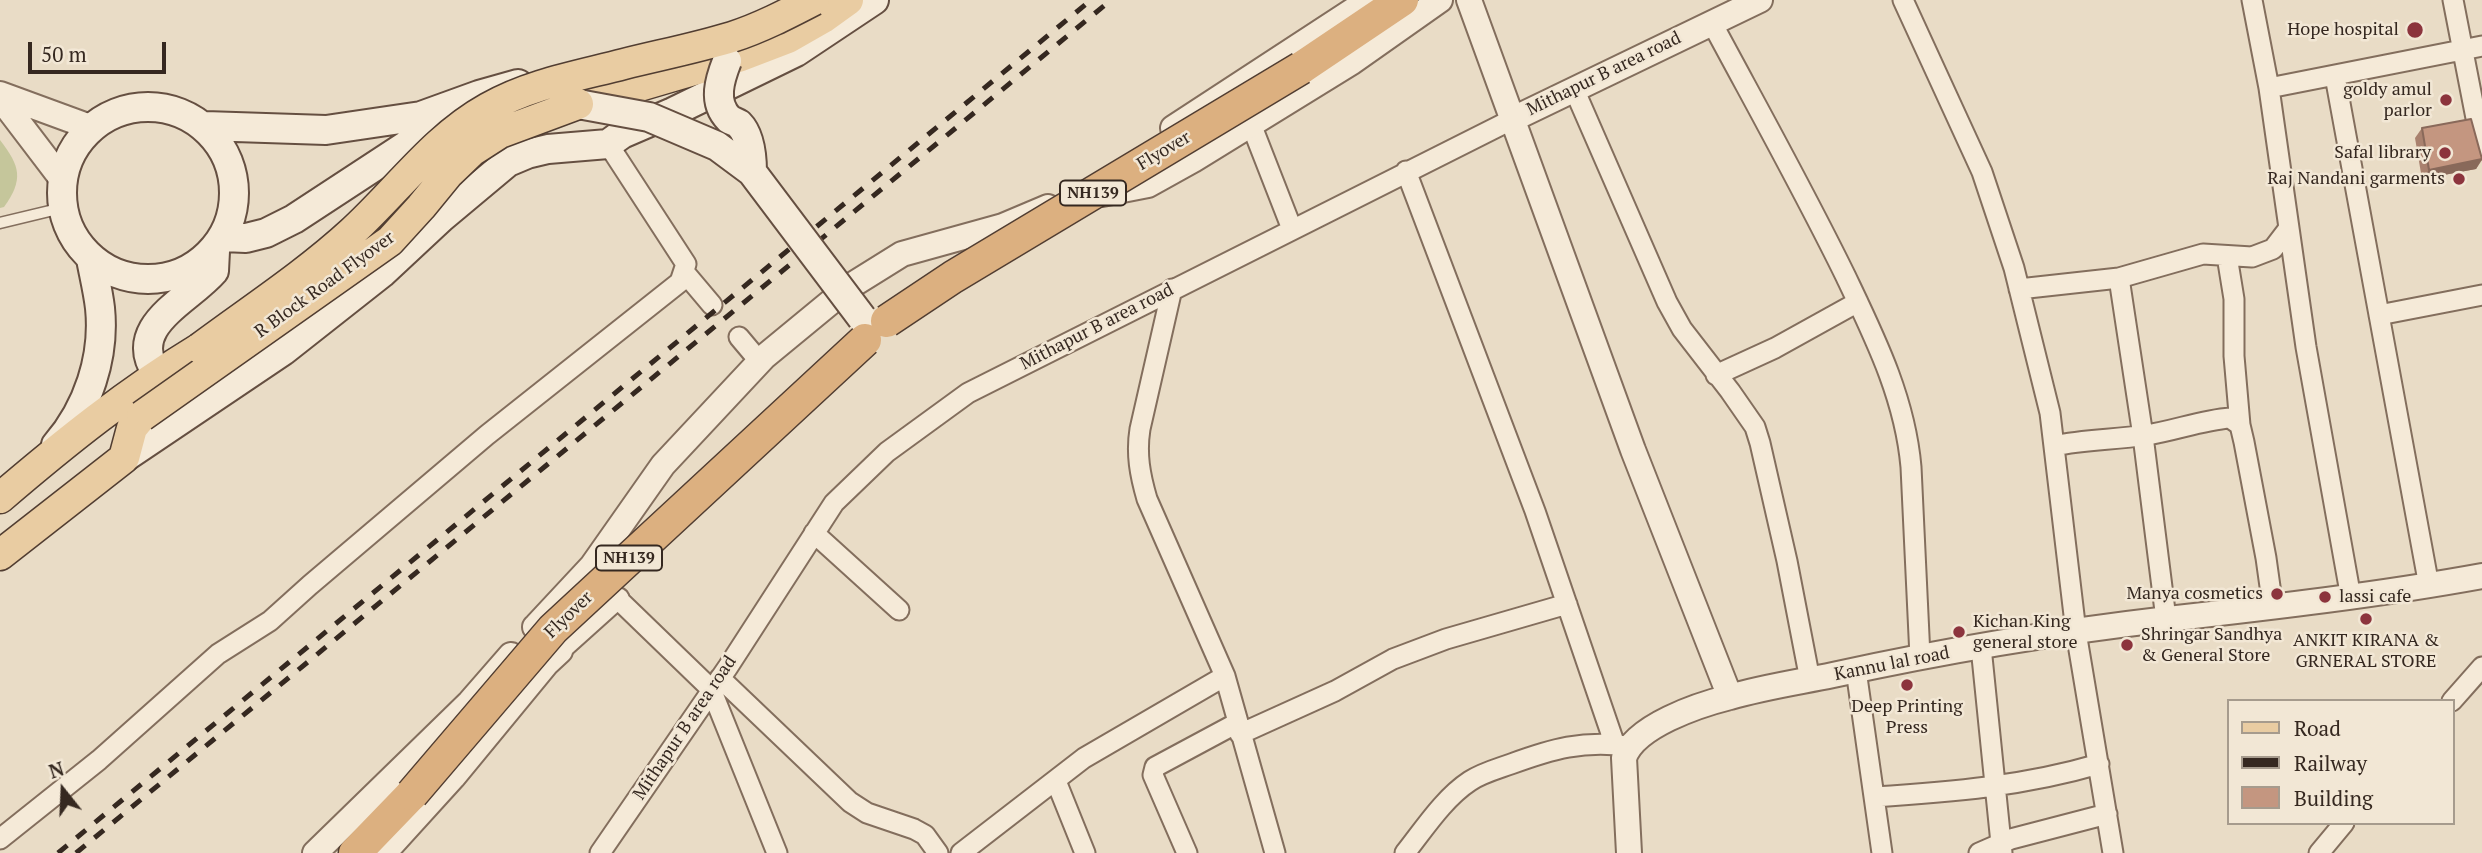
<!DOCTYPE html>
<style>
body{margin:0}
#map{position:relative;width:2482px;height:853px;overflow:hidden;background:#e9dcc6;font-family:"PT Serif",serif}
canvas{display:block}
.legend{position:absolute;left:2227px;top:699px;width:228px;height:126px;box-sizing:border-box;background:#f2e7d5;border:2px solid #a69b8d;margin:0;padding:9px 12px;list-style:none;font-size:21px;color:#352820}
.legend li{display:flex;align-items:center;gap:14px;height:35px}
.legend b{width:35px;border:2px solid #a69b8d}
.north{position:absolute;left:28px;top:755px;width:70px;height:70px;-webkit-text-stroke:5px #f2e7d5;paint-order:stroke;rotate:342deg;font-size:19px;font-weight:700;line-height:28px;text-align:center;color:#352820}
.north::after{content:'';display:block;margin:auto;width:24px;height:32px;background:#352820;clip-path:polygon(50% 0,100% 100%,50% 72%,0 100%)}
.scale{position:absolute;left:28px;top:42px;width:138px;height:32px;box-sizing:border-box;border:4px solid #352820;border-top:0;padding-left:9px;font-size:21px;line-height:24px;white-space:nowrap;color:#352820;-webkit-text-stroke:5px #f2e7d5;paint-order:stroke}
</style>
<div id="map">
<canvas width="2482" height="853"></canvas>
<ul class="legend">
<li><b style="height:9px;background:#e9cca2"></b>Road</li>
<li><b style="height:9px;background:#352820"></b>Railway</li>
<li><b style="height:19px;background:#c49680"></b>Building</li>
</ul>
<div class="north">N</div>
<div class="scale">50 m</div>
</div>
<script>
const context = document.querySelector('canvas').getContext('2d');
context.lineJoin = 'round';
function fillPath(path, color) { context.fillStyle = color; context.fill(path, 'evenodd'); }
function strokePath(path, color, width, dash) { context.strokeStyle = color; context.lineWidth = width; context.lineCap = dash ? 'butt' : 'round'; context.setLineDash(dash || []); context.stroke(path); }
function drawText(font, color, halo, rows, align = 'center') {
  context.font = font + ' "PT Serif",serif'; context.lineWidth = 5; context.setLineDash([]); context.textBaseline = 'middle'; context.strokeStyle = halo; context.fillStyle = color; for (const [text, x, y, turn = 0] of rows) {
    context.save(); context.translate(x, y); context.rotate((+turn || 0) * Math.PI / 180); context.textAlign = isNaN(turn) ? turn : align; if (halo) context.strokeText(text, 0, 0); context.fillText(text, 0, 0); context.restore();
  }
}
fillPath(new Path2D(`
 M 0,140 C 20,166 24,179 4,207 L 0,208 Z`), '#c5c69b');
const service = new Path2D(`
 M 0,223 L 62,208`);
const minor = new Path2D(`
 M 1903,0 L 1982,172 L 2014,268 L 2050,413 L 2076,632 L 2113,853
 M 2252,0 L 2269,88 L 2482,46
 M 2453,0 L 2482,149
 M 1712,23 C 1757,107 1804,191 1846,277 C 1875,338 1905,398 1911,467 L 1920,657
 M 2335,76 L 2429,586
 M 2269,88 L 2306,347 L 2351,598
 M 1574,89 L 1667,302 L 1682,329 L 1730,391 L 1755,427 L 1760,443 L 1787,561 L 1810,680
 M 1251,124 L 1292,229
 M 1406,171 L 1535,511 L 1615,745
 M 2227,256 L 2234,299 L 2234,356 L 2240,425
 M 685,273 L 712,305
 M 2119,278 L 2143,436 L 2166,619
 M 1172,289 L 1140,429 C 1136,454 1140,475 1147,499 L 1225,676 L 1275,853
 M 2019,289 L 2119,278 L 2203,254 L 2252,257 L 2273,249 L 2289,228
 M 2379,315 L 2482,295
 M 739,337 L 760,362
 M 1716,375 L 1775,348 L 1858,302
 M 2054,446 C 2085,439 2115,440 2146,435 C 2174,431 2202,420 2230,418 L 2240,425 L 2244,442 L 2266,558 L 2273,608
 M 814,533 L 899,610
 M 594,576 L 711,689 L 777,853
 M 1981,647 L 2002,853
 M 560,651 L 619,598
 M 1856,670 L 1882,853
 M 720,678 L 850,802 L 867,813 L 914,829 L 925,835 L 938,853
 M 2452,701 L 2482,667
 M 1240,734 L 1335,691 L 1393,659 L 1446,639 L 1567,604
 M 1056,781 L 1085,853
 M 1874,797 C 1952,792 2024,786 2099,764
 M 0,839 L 99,760 L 218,654 L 270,621 L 310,585 L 487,435 L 680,282 L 686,264 L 608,144
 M 600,853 L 728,667 L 834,503 L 887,452 L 968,393 L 1511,120
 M 961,853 L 1084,758 L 1225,676
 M 1187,853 L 1153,775 L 1155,767 L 1237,723
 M 1405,853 C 1424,829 1444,798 1470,781 C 1482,773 1497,769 1511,764 C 1552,749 1583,740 1627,746
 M 1979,853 L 2011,839 L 2107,814
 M 2319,853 L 2344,823`);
const tertiary = new Path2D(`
 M 1469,0 L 1633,450 L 1730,697
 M 0,94 L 90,127
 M 0,98 L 61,178
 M 1511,120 L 1760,0
 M 1173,128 L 1369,0
 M 1102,194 L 1148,185 L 1193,160 L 1352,62 L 1440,0
 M 537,625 L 592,566 L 663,465 L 764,357 L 849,287 L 902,254 L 1003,226 L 1048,207
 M 315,853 L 470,702 L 511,655
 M 384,853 L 453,777 L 546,664 L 560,651 L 535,627
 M 1629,853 L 1624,758 C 1635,726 1698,705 1730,697 C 1764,687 1799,682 1833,675 C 1943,651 2056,632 2168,619 C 2273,607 2378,595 2482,576`);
const secondary = new Path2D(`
 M62 193a86 86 0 1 1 172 0a86 86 0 1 1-172 0Z
 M 205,126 L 326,130 L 421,116 L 479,95 L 518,84
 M 223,237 L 246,238 L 266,233 L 294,219 L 407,145 L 444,113
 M 157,374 C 125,326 187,302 214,271 L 215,251
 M 56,445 C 88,408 105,357 100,308 C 98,291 94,275 91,259
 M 124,458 L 283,351 L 382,273 L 441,218 L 508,162 L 527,154 L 548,149 L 608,144 L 622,134 L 673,112 L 796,52 L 874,0`);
const primary = new Path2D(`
 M 578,104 L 741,56 L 788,38 L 823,18 L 848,0
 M 0,498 C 63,444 129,391 200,348
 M 0,555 L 124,458 L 132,428 L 142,416`);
const trunk = new Path2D(`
 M 1301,68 L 1402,0
 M 355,853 L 412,794`);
strokePath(service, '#836e5d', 13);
strokePath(minor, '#836e5d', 23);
strokePath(tertiary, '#836e5d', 28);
strokePath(secondary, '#654f41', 32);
strokePath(primary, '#513d31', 33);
strokePath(trunk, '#513d31', 35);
strokePath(service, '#f5ead8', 10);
strokePath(minor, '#f5ead8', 19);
strokePath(tertiary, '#f5ead8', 24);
strokePath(secondary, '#f5ead8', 28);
strokePath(primary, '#e9cca2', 30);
strokePath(trunk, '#dcb080', 32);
strokePath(new Path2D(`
 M 58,853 L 1091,0
 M 76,853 L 1111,0`), '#352820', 5, [12, 12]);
const secondaryBridge = new Path2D(`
 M 727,61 C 720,79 712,102 729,119 C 732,121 736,122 739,124 C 750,135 752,157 752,172
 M 578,104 L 649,117 L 717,146 L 752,172 L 862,318`);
const primaryBridge = new Path2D(`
 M 200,348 C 251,310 305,275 352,232 C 397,191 434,138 488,108 C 530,84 578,76 624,64 C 660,55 696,48 732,37 C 760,28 787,14 814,0
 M 142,416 L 390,241 L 421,207 L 448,174 L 472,151 L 500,133 L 578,104`);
const trunkBridge = new Path2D(`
 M 887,321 L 953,277 L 1301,68
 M 412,794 L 553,629 L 865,340`);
strokePath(secondaryBridge, '#654f41', 32, []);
strokePath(primaryBridge, '#513d31', 33, []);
strokePath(trunkBridge, '#513d31', 35, []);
strokePath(secondaryBridge, '#f5ead8', 28);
strokePath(primaryBridge, '#e9cca2', 30);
strokePath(trunkBridge, '#dcb080', 32);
fillPath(new Path2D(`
 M 2422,128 L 2482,160 L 2476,169 L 2422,179 L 2415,138 Z`), '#a9816e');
fillPath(new Path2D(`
 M 2482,159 L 2476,169 L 2422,179 L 2429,170 Z`), '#89695a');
const building = new Path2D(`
 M 2471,119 L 2482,159 L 2429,170 L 2422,128 Z`);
fillPath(building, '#c49680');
strokePath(building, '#89695a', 2);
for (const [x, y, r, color] of [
 [2415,30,9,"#8c343d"],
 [2446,100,7,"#8c343d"],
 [2445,153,7,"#8c343d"],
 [2459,179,7,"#8c343d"],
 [2277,594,7,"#8c343d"],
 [2325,597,7,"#8c343d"],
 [2366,619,7,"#8c343d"],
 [1959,632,7,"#8c343d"],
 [2127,645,7,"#8c343d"],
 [1907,685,7,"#8c343d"]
]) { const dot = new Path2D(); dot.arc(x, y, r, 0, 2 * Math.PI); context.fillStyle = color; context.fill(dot); strokePath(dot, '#f2e7d5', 2.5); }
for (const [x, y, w] of [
 [1093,193,66],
 [629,558,66]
]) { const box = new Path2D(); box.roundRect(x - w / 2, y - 12.5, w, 25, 5); context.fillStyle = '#f2e7d5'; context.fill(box); strokePath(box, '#352820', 2); }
drawText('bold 16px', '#352820', null, [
 ["NH139",1093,193],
 ["NH139",629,558]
]);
drawText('18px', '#352820', '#f2e7d5', [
 ["Hope hospital",2399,30],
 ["goldy amul",2432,90],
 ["parlor",2432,111],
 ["Safal library",2431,153],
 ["Raj Nandani garments",2445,179],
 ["Manya cosmetics",2263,594],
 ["lassi cafe",2339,597,"left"],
 ["Kichan King",1973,622,"left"],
 ["general store",1973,643,"left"],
 ["Shringar Sandhya",2141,635,"left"],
 ["& General Store",2141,656,"left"],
 ["ANKIT KIRANA &",2366,641,"center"],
 ["GRNERAL STORE",2366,662,"center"],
 ["Deep Printing",1907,707,"center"],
 ["Press",1907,728,"center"]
], 'right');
drawText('18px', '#352820', '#f2e7d5', [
 ["Mithapur B area road",1604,74,-26],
 ["Flyover",1164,151,-31],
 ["R Block Road Flyover",325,285,-36],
 ["Mithapur B area road",1097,327,-27],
 ["Flyover",569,615,-44],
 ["Kannu lal road",1892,664,-11],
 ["Mithapur B area road",685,728,-56]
]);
</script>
